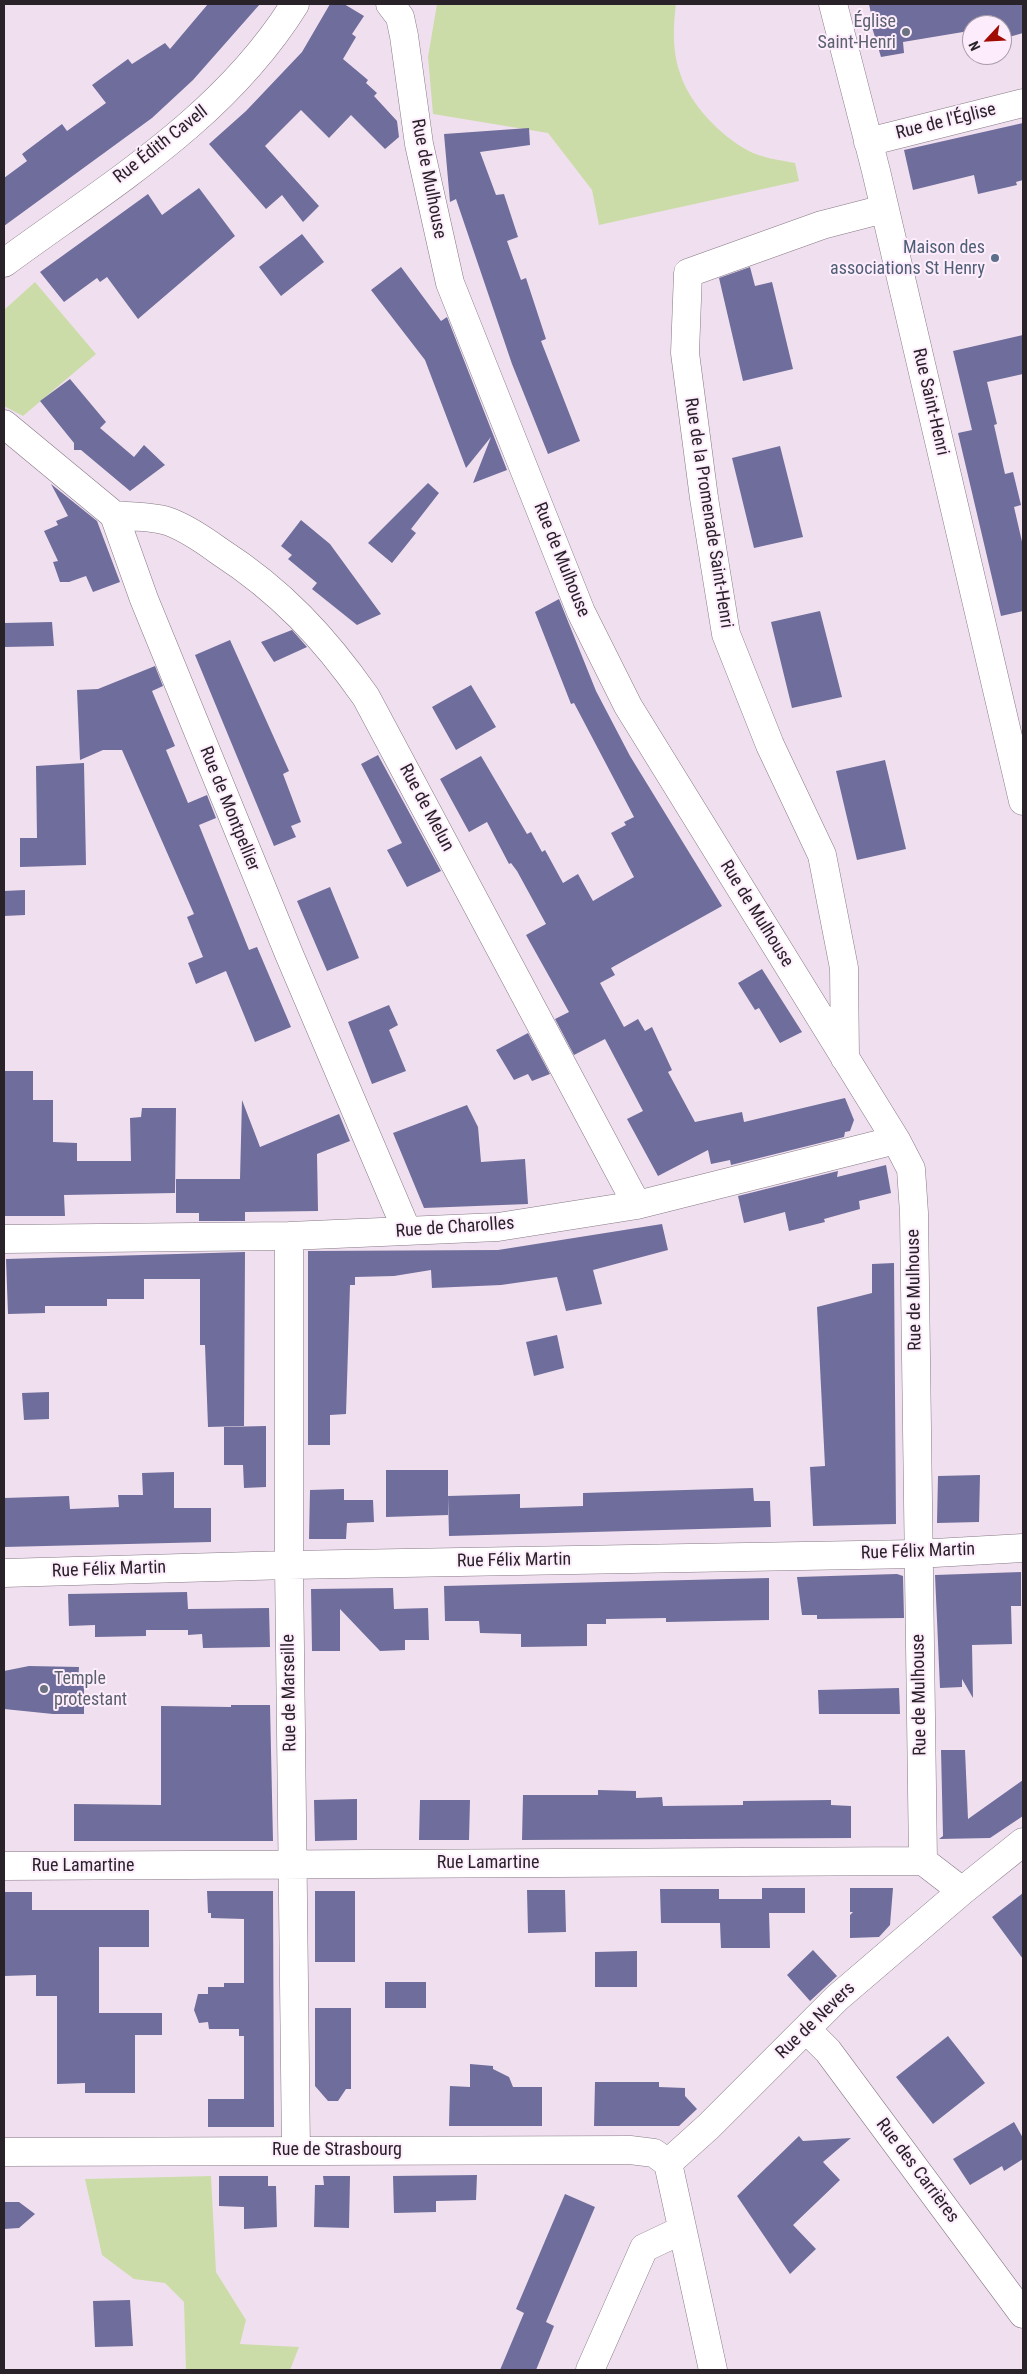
<!DOCTYPE html>
<meta charset="utf-8">
<style>
body{margin:0}
#map{position:relative;width:1027px;height:2374px;overflow:hidden;background:#f0e0ef;font-family:"Roboto Condensed",sans-serif}
canvas{display:block}
.frame{position:absolute;inset:0;border:5px solid #292329;pointer-events:none}
.north{position:absolute;left:962px;top:15px;width:50px;height:50px;box-sizing:border-box;background:#fdedfc;border:1px solid #a89ca8;border-radius:50%;rotate:245deg;font-size:14px;font-weight:700;line-height:20px;text-align:center;color:#292329}
.north::after{content:'';display:block;margin:auto;width:18px;height:22px;background:#a20b04;clip-path:polygon(50% 0,100% 100%,50% 72%,0 100%)}
</style>
<div id="map">
<canvas width="1027" height="2374"></canvas>
<div class="frame"></div>
<div class="north">N</div>
</div>
<script>
const context = document.querySelector('canvas').getContext('2d');
context.lineJoin = 'round';
function fillPath(path, color) { context.fillStyle = color; context.fill(path, 'evenodd'); }
function strokePath(path, color, width, dash) { context.strokeStyle = color; context.lineWidth = width; context.lineCap = dash ? 'butt' : 'round'; context.setLineDash(dash || []); context.stroke(path); }
function drawText(font, color, halo, rows, align = 'center') {
  context.font = font + ' "Roboto Condensed",sans-serif'; context.lineWidth = 4; context.setLineDash([]); context.textBaseline = 'middle'; context.strokeStyle = halo; context.fillStyle = color; for (const [text, x, y, turn = 0] of rows) {
    context.save(); context.translate(x, y); context.rotate((+turn || 0) * Math.PI / 180); context.textAlign = isNaN(turn) ? turn : align; if (halo) context.strokeText(text, 0, 0); context.fillText(text, 0, 0); context.restore();
  }
}
fillPath(new Path2D(`
 M 437,4 L 676,4 C 673,27 672,54 681,76 C 691,105 720,135 747,150 C 761,158 780,160 795,163 L 799,181 L 599,225 L 592,190 L 548,133 L 433,114 L 428,57 Z
 M 35,282 L 96,354 L 23,416 L 4,406 L 4,310 Z
 M 211,2176 L 216,2272 L 246,2320 L 240,2344 L 299,2347 L 290,2370 L 186,2370 L 184,2302 L 165,2283 L 134,2279 L 102,2255 L 85,2179 Z`), '#ccdca8');
fillPath(new Path2D(`
 M 208,4 L 260,4 L 193,80 L 152,118 L 4,226 L 4,178 L 27,161 L 22,154 L 62,124 L 67,131 L 106,103 L 92,85 L 128,59 L 132,64 L 165,43 L 170,49 Z
 M 330,4 L 344,4 L 364,16 L 352,34 L 356,37 L 343,59 L 368,80 L 366,83 L 377,93 L 374,96 L 397,121 L 399,137 L 385,149 L 351,115 L 329,138 L 301,110 L 265,146 L 319,206 L 303,222 L 282,195 L 266,209 L 209,144 L 246,111 L 302,52 Z
 M 869,4 L 1023,4 L 1023,33 L 1002,39 L 1002,25 L 972,25 L 972,45 L 969,31 L 903,42 L 904,53 L 881,57 L 871,24 L 873,23 Z
 M 1023,123 L 1023,180 L 1016,182 L 1017,185 L 978,194 L 974,175 L 913,190 L 904,150 Z
 M 529,128 L 530,145 L 480,152 L 496,195 L 504,194 L 518,237 L 507,241 L 521,280 L 526,278 L 546,339 L 541,341 L 580,441 L 548,454 L 512,364 L 456,199 L 450,202 L 444,134 Z
 M 199,188 L 235,236 L 138,319 L 107,277 L 100,282 L 97,278 L 64,302 L 40,272 L 148,194 L 162,215 Z
 M 302,234 L 324,262 L 281,296 L 259,267 Z
 M 401,267 L 441,321 L 447,317 L 507,470 L 473,483 L 491,437 L 466,468 L 425,360 L 371,290 Z
 M 750,267 L 755,286 L 772,282 L 793,369 L 743,381 L 719,278 Z
 M 1023,335 L 1023,374 L 987,382 L 997,424 L 994,425 L 1005,474 L 1013,472 L 1021,505 L 1014,507 L 1023,546 L 1023,611 L 1001,616 L 958,433 L 972,430 L 953,351 Z
 M 70,379 L 106,422 L 100,428 L 134,457 L 144,445 L 165,465 L 130,491 L 81,450 L 74,450 L 74,443 L 40,401 Z
 M 780,446 L 803,537 L 754,548 L 732,458 Z
 M 428,483 L 439,493 L 411,529 L 416,533 L 392,563 L 368,543 Z
 M 51,484 L 97,521 L 120,582 L 93,592 L 86,576 L 69,582 L 60,582 L 53,562 L 58,561 L 44,531 L 58,525 L 56,521 L 68,516 Z
 M 301,520 L 330,544 L 381,614 L 357,625 L 312,589 L 317,583 L 288,559 L 292,555 L 281,546 Z
 M 559,599 L 596,691 L 630,756 L 722,906 L 611,968 L 615,975 L 600,983 L 624,1027 L 638,1019 L 645,1031 L 652,1027 L 672,1070 L 668,1072 L 695,1122 L 742,1112 L 744,1122 L 845,1098 L 854,1120 L 850,1131 L 845,1132 L 844,1137 L 731,1165 L 730,1160 L 711,1164 L 708,1150 L 658,1176 L 627,1119 L 643,1111 L 605,1039 L 574,1055 L 555,1019 L 569,1012 L 526,935 L 546,924 L 517,871 L 511,863 L 509,864 L 487,822 L 469,832 L 440,779 L 481,756 L 527,834 L 531,832 L 542,852 L 545,850 L 563,883 L 578,874 L 593,901 L 634,877 L 611,833 L 626,825 L 624,822 L 634,817 L 574,703 L 571,704 L 535,612 Z
 M 820,611 L 842,697 L 792,708 L 771,622 Z
 M 52,622 L 54,646 L 4,647 L 4,623 Z
 M 292,630 L 307,647 L 274,662 L 261,642 Z
 M 230,640 L 289,771 L 283,774 L 301,822 L 291,826 L 296,837 L 274,846 L 195,655 Z
 M 155,666 L 163,686 L 152,691 L 175,746 L 166,750 L 188,803 L 207,795 L 216,818 L 199,825 L 249,950 L 257,947 L 291,1027 L 255,1042 L 226,971 L 196,984 L 188,963 L 203,957 L 187,917 L 194,914 L 122,750 L 103,750 L 80,760 L 77,690 L 98,689 Z
 M 471,685 L 496,727 L 456,750 L 432,707 Z
 M 378,755 L 441,871 L 407,887 L 387,850 L 402,843 L 361,764 Z
 M 885,760 L 906,849 L 857,860 L 836,771 Z
 M 84,763 L 86,865 L 20,867 L 20,838 L 37,838 L 36,766 Z
 M 330,887 L 359,958 L 327,971 L 297,901 Z
 M 25,890 L 25,915 L 4,916 L 4,891 Z
 M 762,969 L 802,1032 L 780,1043 L 759,1008 L 755,1010 L 738,983 Z
 M 389,1005 L 398,1025 L 389,1030 L 406,1071 L 372,1084 L 348,1022 Z
 M 528,1033 L 550,1074 L 532,1081 L 528,1074 L 514,1080 L 496,1050 Z
 M 4,1071 L 33,1071 L 33,1100 L 53,1100 L 53,1142 L 77,1143 L 77,1161 L 131,1161 L 130,1118 L 141,1117 L 142,1108 L 176,1108 L 175,1193 L 64,1195 L 65,1216 L 4,1216 Z
 M 242,1100 L 260,1147 L 339,1114 L 350,1141 L 317,1154 L 318,1211 L 245,1212 L 245,1221 L 199,1221 L 199,1213 L 176,1213 L 176,1179 L 240,1179 Z
 M 467,1105 L 478,1127 L 481,1162 L 525,1159 L 528,1204 L 424,1208 L 393,1133 Z
 M 886,1165 L 891,1193 L 859,1201 L 860,1209 L 824,1219 L 825,1222 L 789,1231 L 785,1212 L 744,1223 L 738,1196 L 838,1171 L 837,1177 Z
 M 662,1224 L 668,1250 L 593,1270 L 602,1304 L 566,1311 L 557,1277 L 501,1285 L 432,1288 L 431,1270 L 394,1276 L 355,1277 L 355,1285 L 350,1285 L 346,1414 L 330,1415 L 330,1445 L 308,1445 L 308,1251 L 498,1250 Z
 M 245,1252 L 244,1426 L 208,1427 L 205,1345 L 200,1345 L 200,1279 L 144,1279 L 144,1299 L 107,1299 L 107,1306 L 45,1306 L 45,1313 L 8,1314 L 6,1259 Z
 M 894,1263 L 896,1524 L 813,1526 L 810,1467 L 825,1466 L 817,1307 L 872,1293 L 872,1264 Z
 M 557,1335 L 564,1368 L 534,1376 L 526,1342 Z
 M 49,1392 L 49,1419 L 24,1420 L 22,1393 Z
 M 266,1426 L 266,1487 L 244,1488 L 243,1465 L 224,1465 L 224,1427 Z
 M 386,1470 L 448,1470 L 448,1515 L 386,1517 Z
 M 174,1472 L 174,1508 L 211,1508 L 211,1542 L 4,1547 L 4,1498 L 69,1496 L 70,1509 L 119,1507 L 118,1495 L 143,1495 L 142,1473 Z
 M 980,1475 L 979,1522 L 937,1523 L 938,1476 Z
 M 753,1488 L 754,1501 L 770,1501 L 771,1527 L 449,1536 L 448,1496 L 520,1494 L 520,1508 L 583,1506 L 583,1493 Z
 M 344,1489 L 344,1500 L 373,1500 L 374,1522 L 347,1523 L 346,1539 L 309,1539 L 310,1490 Z
 M 1021,1572 L 1021,1606 L 1011,1606 L 1012,1644 L 972,1645 L 973,1698 L 962,1679 L 962,1687 L 940,1688 L 935,1575 Z
 M 897,1574 L 903,1576 L 904,1618 L 817,1619 L 817,1615 L 802,1615 L 797,1577 Z
 M 769,1578 L 769,1620 L 666,1622 L 666,1618 L 606,1619 L 606,1624 L 587,1624 L 587,1646 L 521,1647 L 521,1634 L 480,1633 L 479,1621 L 445,1621 L 444,1586 Z
 M 393,1588 L 394,1609 L 428,1608 L 429,1640 L 405,1640 L 405,1650 L 380,1651 L 340,1609 L 340,1651 L 312,1651 L 311,1589 Z
 M 187,1592 L 188,1609 L 269,1608 L 270,1647 L 203,1648 L 202,1634 L 188,1635 L 188,1630 L 146,1630 L 146,1636 L 95,1637 L 95,1625 L 69,1626 L 68,1594 Z
 M 29,1666 L 79,1667 L 78,1684 L 84,1685 L 84,1714 L 53,1714 L 4,1709 L 4,1671 Z
 M 899,1688 L 900,1714 L 819,1714 L 818,1690 Z
 M 231,1705 L 270,1705 L 273,1841 L 74,1841 L 74,1804 L 161,1805 L 161,1706 L 231,1707 Z
 M 941,1750 L 965,1750 L 968,1819 L 1023,1780 L 1023,1816 L 990,1838 L 939,1839 L 943,1836 Z
 M 598,1790 L 636,1791 L 636,1798 L 662,1797 L 663,1806 L 743,1805 L 743,1801 L 831,1800 L 831,1805 L 851,1806 L 851,1838 L 522,1840 L 523,1795 L 598,1795 Z
 M 357,1799 L 357,1840 L 315,1841 L 314,1800 Z
 M 420,1800 L 470,1800 L 469,1840 L 419,1840 Z
 M 762,1888 L 805,1888 L 805,1913 L 769,1913 L 770,1948 L 721,1948 L 720,1923 L 661,1923 L 660,1889 L 719,1889 L 719,1899 L 762,1899 Z
 M 850,1888 L 893,1888 L 890,1925 L 879,1937 L 850,1938 L 850,1915 L 853,1912 L 850,1912 Z
 M 527,1890 L 565,1890 L 566,1932 L 528,1933 Z
 M 207,1891 L 273,1891 L 274,2127 L 208,2127 L 208,2099 L 244,2099 L 244,2036 L 239,2036 L 239,2029 L 209,2029 L 208,2022 L 199,2023 L 194,2010 L 198,1994 L 208,1994 L 208,1987 L 224,1987 L 224,1983 L 244,1983 L 244,1919 L 211,1918 L 211,1913 L 208,1913 Z
 M 315,1891 L 355,1891 L 355,1962 L 315,1962 Z
 M 4,1892 L 32,1892 L 32,1910 L 149,1910 L 149,1947 L 99,1947 L 99,2013 L 162,2013 L 162,2035 L 135,2035 L 135,2093 L 85,2093 L 85,2083 L 57,2084 L 57,1996 L 36,1996 L 36,1975 L 4,1976 Z
 M 1023,1893 L 1023,1959 L 992,1917 Z
 M 813,1950 L 837,1976 L 810,2001 L 787,1975 Z
 M 637,1951 L 637,1987 L 595,1987 L 595,1952 Z
 M 385,1982 L 426,1982 L 426,2008 L 385,2008 Z
 M 315,2008 L 351,2008 L 351,2089 L 346,2089 L 338,2101 L 328,2101 L 315,2086 Z
 M 948,2036 L 985,2083 L 933,2124 L 896,2077 Z
 M 470,2064 L 493,2066 L 493,2069 L 509,2077 L 513,2087 L 542,2087 L 542,2126 L 449,2126 L 450,2086 L 470,2087 Z
 M 595,2082 L 659,2082 L 659,2087 L 685,2088 L 685,2096 L 697,2109 L 679,2126 L 594,2126 Z
 M 1014,2122 L 1023,2138 L 1023,2159 L 1004,2171 L 1002,2166 L 970,2185 L 953,2159 Z
 M 799,2136 L 803,2141 L 851,2138 L 823,2162 L 840,2180 L 793,2225 L 816,2249 L 790,2274 L 737,2196 Z
 M 477,2175 L 476,2200 L 436,2201 L 436,2212 L 394,2213 L 393,2176 Z
 M 219,2176 L 268,2176 L 268,2186 L 276,2186 L 277,2227 L 244,2229 L 244,2207 L 219,2206 Z
 M 323,2176 L 350,2176 L 349,2228 L 314,2227 L 315,2185 L 324,2185 Z
 M 565,2194 L 595,2207 L 546,2322 L 554,2326 L 536,2370 L 500,2370 L 524,2313 L 516,2309 Z
 M 4,2202 L 19,2202 L 35,2214 L 19,2228 L 4,2229 Z
 M 130,2300 L 133,2346 L 95,2347 L 93,2301 Z`), '#6f6d9b');
const minor = new Path2D(`
 M 390,4 L 400,17 L 404,36 L 419,144 L 450,283 L 581,612 L 628,706 L 896,1140 L 911,1169 L 914,1213 L 923,1861
 M 833,4 L 876,171 L 1023,801
 M 868,142 L 1023,103
 M 4,263 C 110,185 224,118 295,4
 M 4,424 L 114,515 L 144,599 L 289,954 L 407,1231
 M 114,515 C 131,517 154,516 170,522 C 188,529 204,540 219,551 C 281,591 324,637 366,697 L 637,1205
 M 845,1058 L 844,968 L 822,855 L 770,745 L 726,634 L 704,498 L 685,353 L 688,273 L 822,225 L 884,209
 M 289,1236 L 289,1565 L 296,2150
 M 4,1239 L 289,1236 L 498,1227 L 637,1205 L 896,1140
 M 4,1573 L 289,1565 L 917,1554 L 1023,1548
 M 4,1866 L 923,1861 L 962,1891
 M 807,2030 L 828,2051 L 1023,2314
 M 4,2152 L 630,2150 L 654,2153 L 668,2163
 M 668,2163 L 709,2126 L 837,1998 L 962,1891 L 1023,1842
 M 668,2163 L 713,2370
 M 590,2370 L 644,2248 L 682,2230`);
strokePath(minor, '#867885', 29);
strokePath(minor, '#fff', 28);
for (const [x, y, r, color] of [
 [906,32,5,"#6b7280"],
 [995,258,5,"#5c6f8a"],
 [44,1689,5,"#6b7280"]
]) { const dot = new Path2D(); dot.arc(x, y, r, 0, 2 * Math.PI); context.fillStyle = color; context.fill(dot); strokePath(dot, '#fdedfc', 2); }
drawText('18px', '#5b616d', '#fdedfc', [
 ["Église",896,22],
 ["Saint-Henri",896,43],
 ["Temple",54,1679,"left"],
 ["protestant",54,1700,"left"]
], 'right');
drawText('18px', '#292329', '#fdedfc', [
 ["Rue de l'Église",946,122,-14],
 ["Rue Édith Cavell",161,145,-38],
 ["Rue de Mulhouse",428,179,79],
 ["Rue Saint-Henri",930,402,77],
 ["Rue de la Promenade Saint-Henri",708,513,81],
 ["Rue de Mulhouse",561,560,68],
 ["Rue de Melun",426,808,62],
 ["Rue de Montpellier",229,809,68],
 ["Rue de Mulhouse",756,914,58],
 ["Rue de Charolles",455,1228,-4],
 ["Rue de Mulhouse",915,1290,-91],
 ["Rue Félix Martin",918,1552,-2],
 ["Rue Félix Martin",514,1561,-1],
 ["Rue Félix Martin",109,1570,-2],
 ["Rue de Marseille",290,1693,-91],
 ["Rue de Mulhouse",920,1695,-91],
 ["Rue Lamartine",488,1863],
 ["Rue Lamartine",83,1866],
 ["Rue de Nevers",816,2021,-44],
 ["Rue de Strasbourg",337,2150],
 ["Rue des Carrières",917,2171,53]
]);
drawText('18px', '#4e5e75', '#fdedfc', [
 ["Maison des",985,248],
 ["associations St Henry",985,269]
], 'right');
</script>
